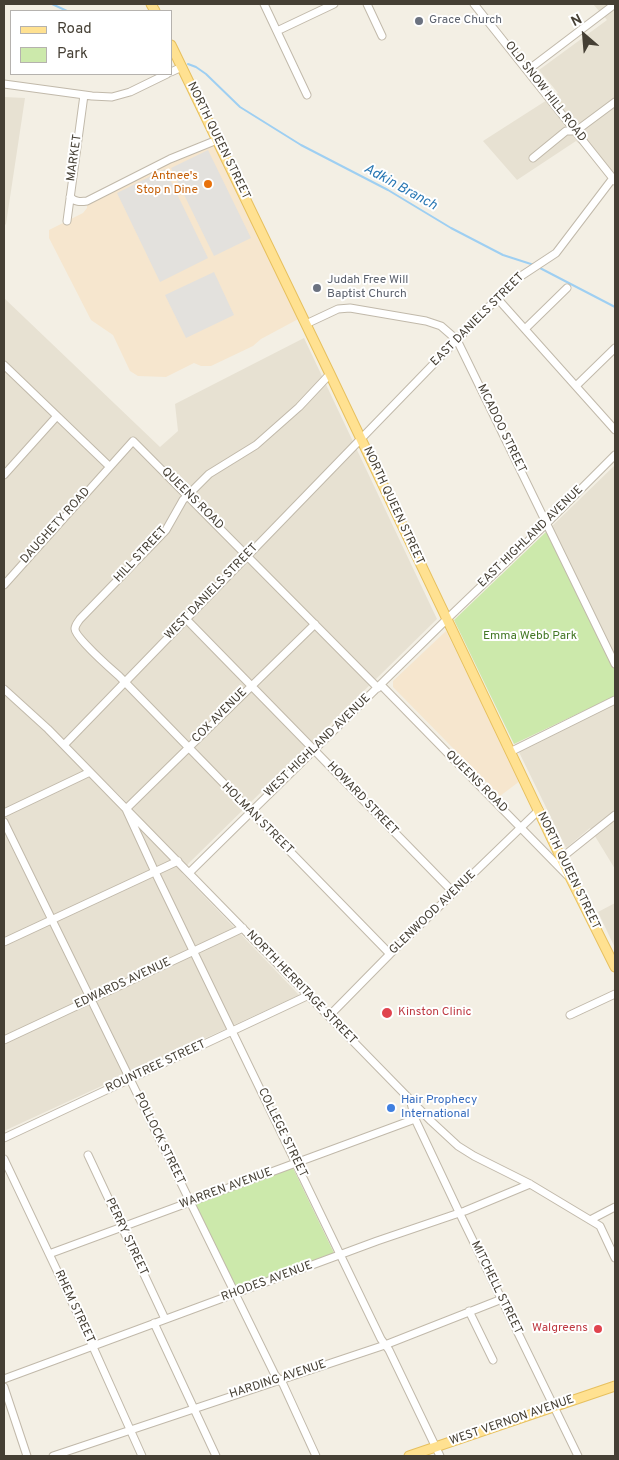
<!DOCTYPE html>
<style>
body{margin:0}
#map{position:relative;width:619px;height:1460px;overflow:hidden;background:#f3efe4;font-family:Overpass,sans-serif}
canvas{display:block}
.frame{position:absolute;inset:0;border:5px solid #453f34;pointer-events:none}
.legend{position:absolute;left:10px;top:10px;width:162px;height:65px;box-sizing:border-box;background:#fff;border:1px solid #b5b2ae;margin:0;padding:6px 9px;list-style:none;font-size:15px;color:#453f34}
.legend li{display:flex;align-items:center;gap:10px;height:25px}
.legend b{width:25px;border:1px solid #b5b2ae}
.north{position:absolute;left:559px;top:10px;width:50px;height:50px;-webkit-text-stroke:4px #fff;paint-order:stroke;rotate:333deg;font-size:14px;font-weight:700;line-height:20px;text-align:center;color:#453f34}
.north::after{content:'';display:block;margin:auto;width:18px;height:22px;background:#453f34;clip-path:polygon(50% 0,100% 100%,50% 72%,0 100%)}
</style>
<div id="map">
<canvas width="619" height="1460"></canvas>
<div class="frame"></div>
<ul class="legend">
<li><b style="height:6px;background:#ffe191"></b>Road</li>
<li><b style="height:14px;background:#cce9ab"></b>Park</li>
</ul>
<div class="north">N</div>
</div>
<script>
const context = document.querySelector('canvas').getContext('2d');
context.lineJoin = 'round';
function fillPath(path, color) { context.fillStyle = color; context.fill(path, 'evenodd'); }
function strokePath(path, color, width, dash) { context.strokeStyle = color; context.lineWidth = width; context.lineCap = dash ? 'butt' : 'round'; context.setLineDash(dash || []); context.stroke(path); }
function drawText(font, color, halo, rows, align = 'center') {
  context.font = font + ' Overpass,sans-serif'; context.lineWidth = 4; context.setLineDash([]); context.textBaseline = 'middle'; context.strokeStyle = halo; context.fillStyle = color; for (const [text, x, y, turn = 0] of rows) {
    context.save(); context.translate(x, y); context.rotate((+turn || 0) * Math.PI / 180); context.textAlign = isNaN(turn) ? turn : align; if (halo) context.strokeText(text, 0, 0); context.fillText(text, 0, 0); context.restore();
  }
}
fillPath(new Path2D(`
 M 593,4 L 615,4 L 615,175 L 576,141 L 517,180 L 483,141 L 558,93 L 539,70 L 607,20 Z
 M 4,97 L 25,98 L 6,224 L 4,226 Z
 M 4,298 L 160,447 L 178,431 L 175,404 L 304,338 L 437,619 L 189,863 L 182,873 L 299,995 L 4,1131 L 4,687 L 143,818 L 4,683 Z
 M 615,465 L 615,670 L 547,531 Z
 M 615,696 L 615,869 L 590,828 L 566,848 L 515,744 Z
 M 615,903 L 615,948 L 598,912 Z`), '#e7e1d2');
fillPath(new Path2D(`
 M 217,140 L 302,317 L 261,339 L 253,346 L 211,366 L 201,366 L 194,363 L 166,377 L 138,376 L 130,371 L 113,335 L 91,320 L 49,238 L 49,230 L 83,213 L 87,208 L 87,201 Z
 M 446,631 L 520,781 L 500,796 L 393,687 L 393,681 Z`), '#f6e6ce');
fillPath(new Path2D(`
 M 547,531 L 615,670 L 615,696 L 514,744 L 454,620 Z
 M 293,1168 L 334,1253 L 236,1289 L 195,1204 Z`), '#cce9ab');
fillPath(new Path2D(`
 M 208,150 L 251,238 L 214,256 L 171,168 Z
 M 165,169 L 208,258 L 160,282 L 117,193 Z
 M 214,272 L 234,315 L 186,338 L 165,295 Z`), '#e3e1dd');
strokePath(new Path2D(`
 M 52,4 L 67,11
 M 188,64 L 196,67 L 206,74 L 240,107 L 301,145 L 388,190 L 451,228 L 503,255 L 534,265
 M 538,267 L 615,307`), '#9ecff2', 2);
const minor = new Path2D(`
 M 264,4 L 307,95
 M 367,4 L 382,36
 M 474,4 L 615,181
 M 277,31 L 334,4
 M 528,70 L 615,4
 M 171,72 L 182,67
 M 4,84 L 92,96 L 112,97 L 130,92 L 167,74
 M 533,158 L 566,131 L 576,131 L 615,102
 M 70,197 C 75,202 80,202 87,201 L 170,159 L 217,140
 M 67,221 L 84,95
 M 497,298 L 615,430
 M 306,324 L 338,309 L 350,308 L 426,321 L 441,326 L 457,340 L 615,664
 M 525,329 L 567,288
 M 4,365 L 109,466
 M 330,374 L 299,407 L 256,445 L 209,474 L 183,500 L 166,530 L 80,619 C 78,622 75,625 75,629 C 75,637 111,669 119,676 L 390,954
 M 576,386 L 615,348
 M 4,475 L 57,416
 M 4,585 L 133,441 L 378,688
 M 186,619 L 454,893
 M 315,624 L 126,809 L 155,872 L 381,1339 L 389,1350 L 440,1456
 M 381,685 L 567,875
 M 4,689 L 48,729 L 431,1121 L 458,1146 L 474,1156 L 530,1184 L 600,1226 L 615,1258
 M 64,745 L 515,280 L 556,253 L 613,178
 M 510,752 L 615,700
 M 4,813 L 90,772
 M 4,822 L 275,1375 L 283,1384 L 316,1456
 M 565,855 L 615,815
 M 189,873 L 447,619 L 547,523 L 615,455
 M 4,942 L 178,861
 M 570,1015 L 615,994
 M 329,1016 L 390,954 L 539,810
 M 4,1040 L 243,928
 M 411,1103 L 415,1119 L 459,1212 L 578,1456
 M 4,1138 L 309,995
 M 88,1155 L 165,1319
 M 4,1159 L 89,1338 L 142,1456
 M 590,1220 L 615,1207
 M 49,1254 L 415,1119
 M 469,1311 L 493,1360
 M 154,1323 L 216,1456
 M 4,1379 L 377,1241 L 465,1211 L 530,1184
 M 4,1387 L 27,1456
 M 53,1456 L 385,1345 L 502,1299`);
const major = new Path2D(`
 M 151,4 L 155,11
 M 171,45 L 330,374 L 571,879 L 615,967
 M 409,1456 L 615,1386`);
strokePath(minor, '#c1b9aa', 9);
strokePath(major, '#e7c05e', 11);
strokePath(minor, '#fff', 7);
strokePath(major, '#ffe191', 9);
for (const [x, y, r, color] of [
 [419,21,5,"#6b7280"],
 [208,184,5,"#e8710a"],
 [317,288,5,"#6b7280"],
 [387,1013,6,"#e0444e"],
 [391,1108,5,"#3f7fe0"],
 [598,1329,5,"#e0444e"]
]) { const dot = new Path2D(); dot.arc(x, y, r, 0, 2 * Math.PI); context.fillStyle = color; context.fill(dot); strokePath(dot, '#fff', 2); }
drawText('12px', '#5b616d', '#fff', [
 ["Grace Church",429,21],
 ["Judah Free Will",327,281],
 ["Baptist Church",327,295]
], 'left');
drawText('12px', '#453f34', '#fff', [
 ["OLD SNOW HILL ROAD",545,92,52],
 ["NORTH QUEEN STREET",218,141,64],
 ["MARKET",75,158,-82],
 ["EAST DANIELS STREET",478,320,-45],
 ["MCADOO STREET",501,429,64],
 ["QUEENS ROAD",192,499,45],
 ["NORTH QUEEN STREET",393,506,65],
 ["DAUGHETY ROAD",56,526,-48],
 ["EAST HIGHLAND AVENUE",531,537,-44],
 ["HILL STREET",141,555,-47],
 ["WEST DANIELS STREET",212,592,-46],
 ["COX AVENUE",220,716,-45],
 ["WEST HIGHLAND AVENUE",318,746,-44],
 ["QUEENS ROAD",476,782,45],
 ["HOWARD STREET",362,799,46],
 ["HOLMAN STREET",257,819,45],
 ["NORTH QUEEN STREET",568,871,64],
 ["GLENWOOD AVENUE",433,913,-44],
 ["EDWARDS AVENUE",123,984,-25],
 ["NORTH HERRITAGE STREET",301,988,46],
 ["ROUNTREE STREET",156,1067,-25],
 ["COLLEGE STREET",282,1133,64],
 ["POLLOCK STREET",159,1139,64],
 ["WARREN AVENUE",226,1189,-20],
 ["PERRY STREET",126,1237,65],
 ["RHODES AVENUE",267,1282,-20],
 ["MITCHELL STREET",496,1288,64],
 ["RHEM STREET",74,1307,65],
 ["HARDING AVENUE",278,1380,-18],
 ["WEST VERNON AVENUE",512,1421,-19]
]);
drawText('12px', '#c56008', '#fff', [
 ["Antnee's",198,177],
 ["Stop n Dine",198,191]
], 'right');
drawText('12px', '#447826', '#fff', [
 ["Emma Webb Park",530,637]
]);
drawText('12px', '#be3a42', '#fff', [
 ["Kinston Clinic",398,1013],
 ["Walgreens",588,1329,"right"]
], 'left');
drawText('12px', '#366cbe', '#fff', [
 ["Hair Prophecy",401,1101],
 ["International",401,1115]
], 'left');
drawText('italic 14px', '#2a78b4', '#fff', [
 ["Adkin Branch",400,188,29]
]);
</script>
